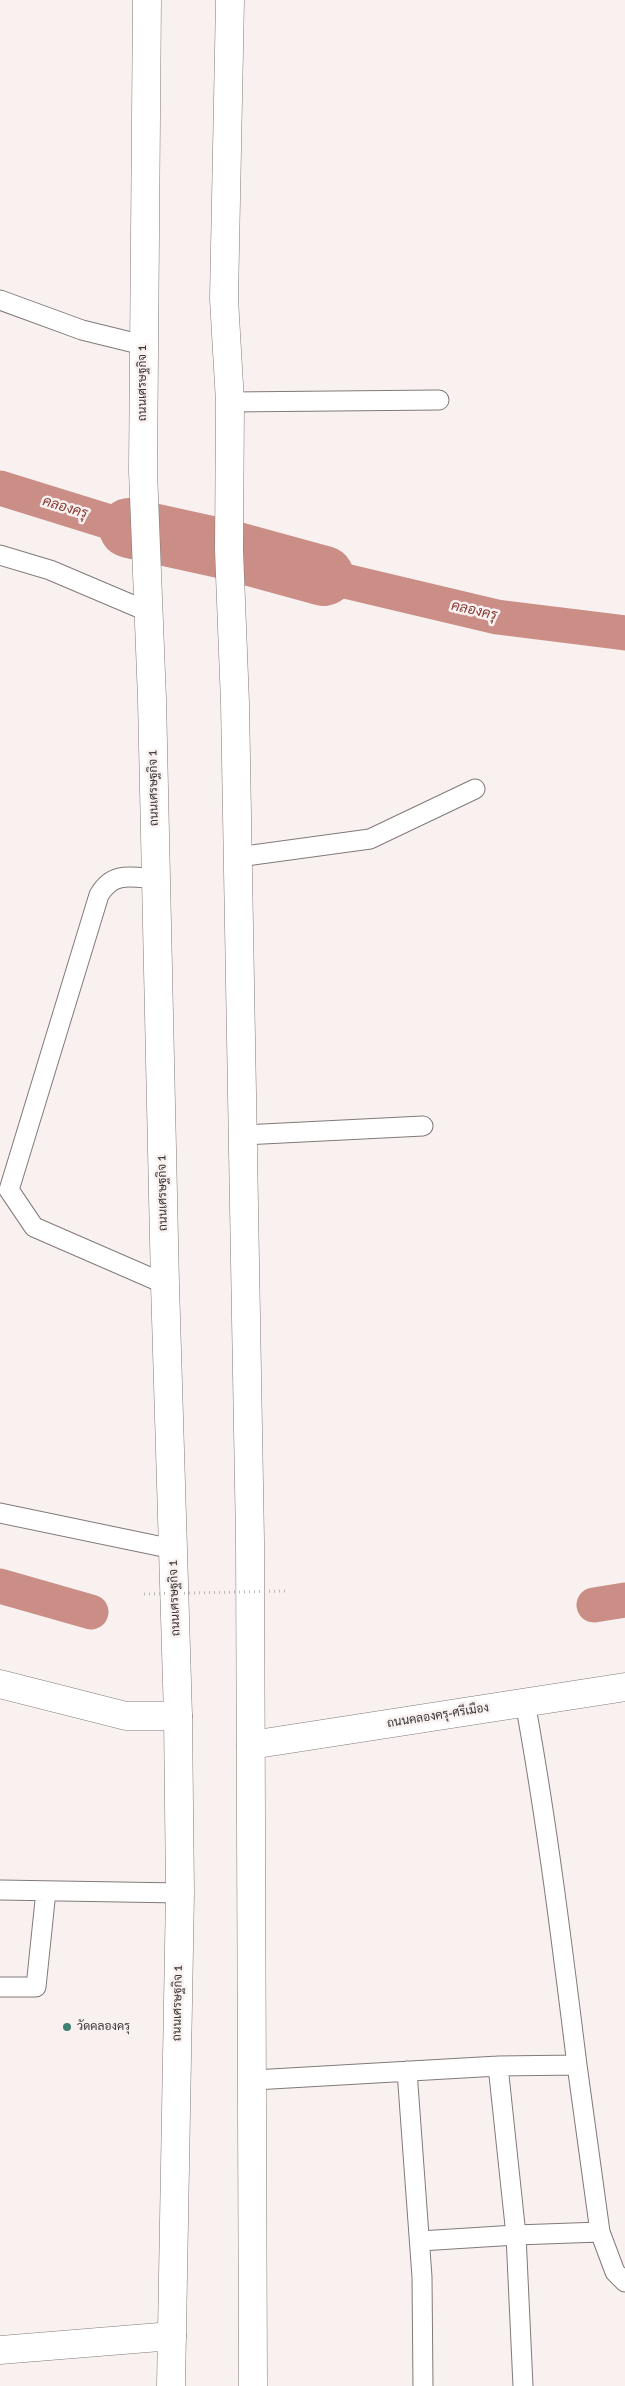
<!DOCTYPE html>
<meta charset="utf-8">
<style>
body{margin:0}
canvas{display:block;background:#f9f1f0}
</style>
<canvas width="625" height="2386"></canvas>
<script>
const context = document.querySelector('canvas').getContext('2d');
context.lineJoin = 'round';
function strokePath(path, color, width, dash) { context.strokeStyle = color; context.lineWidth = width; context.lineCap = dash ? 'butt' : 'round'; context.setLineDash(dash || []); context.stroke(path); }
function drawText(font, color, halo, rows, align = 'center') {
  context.font = font + ' Signika,Sarabun,sans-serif'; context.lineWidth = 5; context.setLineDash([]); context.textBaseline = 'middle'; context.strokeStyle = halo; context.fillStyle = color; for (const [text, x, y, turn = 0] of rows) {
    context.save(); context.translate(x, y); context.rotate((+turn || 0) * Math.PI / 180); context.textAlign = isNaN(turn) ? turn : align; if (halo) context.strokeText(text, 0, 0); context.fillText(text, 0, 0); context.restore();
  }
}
strokePath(new Path2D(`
 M 0,488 L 129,528
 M 324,576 L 497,617 L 625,633
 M 0,1586 L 91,1612
 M 594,1605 L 625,1600`), '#ca8e86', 35);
strokePath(new Path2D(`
 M 129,528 L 229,550 L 324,576`), '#ca8e86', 60);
const service = new Path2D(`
 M 0,300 L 82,330 L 143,345
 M 230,402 L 439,400
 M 0,555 L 50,570 L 149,612
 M 238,857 L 370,839 L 475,789
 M 156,879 C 131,877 113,871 99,895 L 9,1190 L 34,1227 L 165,1284
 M 243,1135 L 423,1126
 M 0,1513 L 173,1549
 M 0,1890 L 180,1893
 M 0,1987 L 36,1987 L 46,1891
 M 577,2065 L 600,2232 L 615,2272 L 625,2282
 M 498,2066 L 516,2235 L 600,2232
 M 407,2071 L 422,2277 L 423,2386
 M 254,2080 L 498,2066 L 577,2065 C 562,1944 547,1822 525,1702
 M 420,2241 L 516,2235 L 523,2386`);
const minor = new Path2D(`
 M 0,1684 L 126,1716 L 178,1716
 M 251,1745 L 625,1687
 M 0,2350 L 172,2336`);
const primary = new Path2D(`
 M 147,0 L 143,471 L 152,699 L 165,1284 L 178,1716 L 180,1893 L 171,2386
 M 230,0 L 224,299 L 230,402 L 229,550 L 235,703 L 250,1540 L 253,2386`);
strokePath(service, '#807a79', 21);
strokePath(minor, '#807a79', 29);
strokePath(primary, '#807a79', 29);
strokePath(service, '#fff', 19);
strokePath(minor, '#fff', 28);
strokePath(primary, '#fff', 28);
strokePath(new Path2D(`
 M 144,1594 L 285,1591`), '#beb7b7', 3, [1, 4]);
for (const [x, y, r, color] of [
 [67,2027,5,"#3f8173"]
]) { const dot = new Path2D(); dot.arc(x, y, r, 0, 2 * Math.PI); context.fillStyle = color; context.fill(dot); strokePath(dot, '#f9f1f0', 2); }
drawText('12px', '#393636', '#f9f1f0', [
 ["ถนนเศรษฐกิจ 1",143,383,-90],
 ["ถนนเศรษฐกิจ 1",154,788,-91],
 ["ถนนเศรษฐกิจ 1",163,1193,-91],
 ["ถนนเศรษฐกิจ 1",175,1598,-92],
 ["ถนนคลองครุ-ศรีเมือง",438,1716,-9],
 ["ถนนเศรษฐกิจ 1",178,2003,-89]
]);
drawText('12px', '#393636', '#f9f1f0', [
 ["วัดคลองครุ",77,2027]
], 'left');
drawText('italic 14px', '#853a33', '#f9f1f0', [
 ["คลองครุ",65,508,17],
 ["คลองครุ",474,611,13]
]);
</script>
